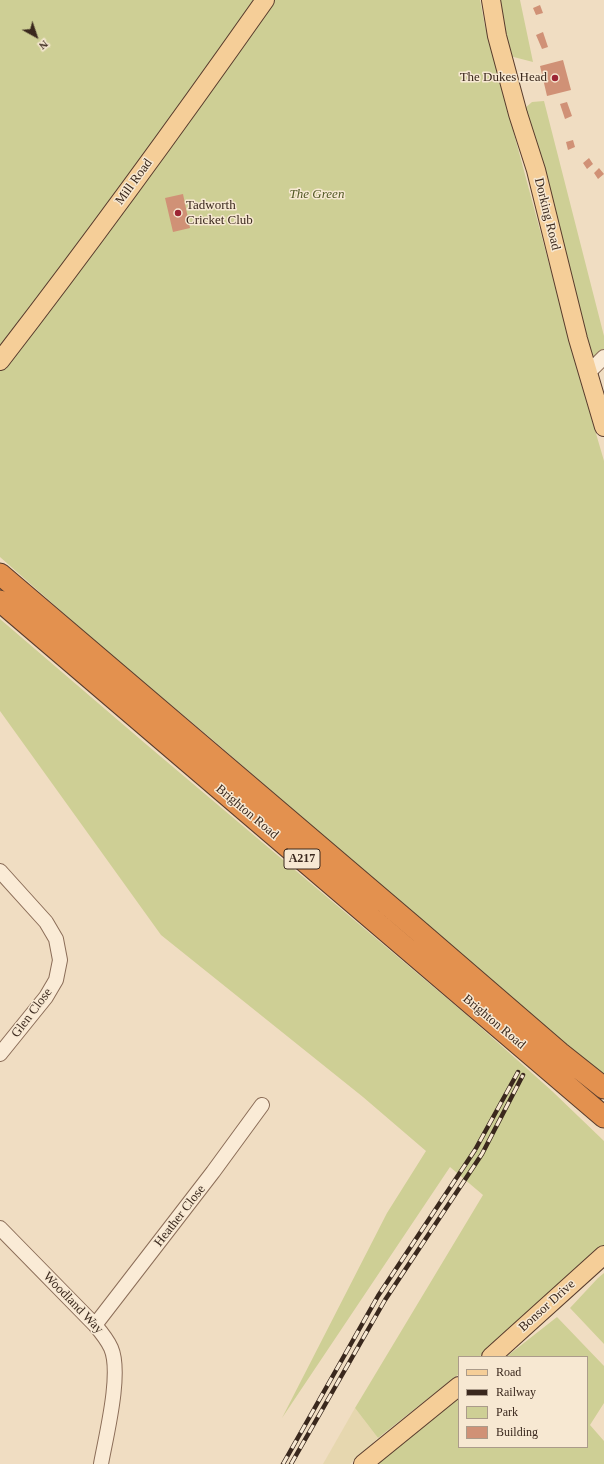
<!DOCTYPE html>
<style>
body{margin:0}
#map{position:relative;width:604px;height:1464px;overflow:hidden;background:#f0ddc2;font-family:"Times New Roman",serif}
canvas{display:block}
.legend{position:absolute;left:458px;top:1356px;width:130px;height:92px;box-sizing:border-box;background:#f7e8d2;border:1px solid #ab9b8a;margin:0;padding:5px 7px;list-style:none;font-size:12px;color:#3a281d}
.legend li{display:flex;align-items:center;gap:8px;height:20px}
.legend b{width:20px;border:1px solid #ab9b8a}
.north{position:absolute;left:16px;top:16px;width:40px;height:40px;-webkit-text-stroke:3px #f7e8d2;paint-order:stroke;rotate:140deg;font-size:11px;font-weight:700;line-height:16px;text-align:center;color:#3a281d}
.north::after{content:'';display:block;margin:auto;width:14px;height:18px;background:#3a281d;clip-path:polygon(50% 0,100% 100%,50% 72%,0 100%)}
</style>
<div id="map">
<canvas width="604" height="1464"></canvas>
<ul class="legend">
<li><b style="height:5px;background:#f5ce98"></b>Road</li>
<li><b style="height:5px;background:#3a281d"></b>Railway</li>
<li><b style="height:11px;background:#cecf95"></b>Park</li>
<li><b style="height:11px;background:#d09176"></b>Building</li>
</ul>
<div class="north">N</div>
</div>
<script>
const context = document.querySelector('canvas').getContext('2d');
context.lineJoin = 'round';
function fillPath(path, color) { context.fillStyle = color; context.fill(path, 'evenodd'); }
function strokePath(path, color, width, dash) { context.strokeStyle = color; context.lineWidth = width; context.lineCap = dash ? 'butt' : 'round'; context.setLineDash(dash || []); context.stroke(path); }
function drawText(font, color, halo, rows, align = 'center') {
  context.font = font + ' "Times New Roman",serif'; context.lineWidth = 3; context.setLineDash([]); context.textBaseline = 'middle'; context.strokeStyle = halo; context.fillStyle = color; for (const [text, x, y, turn = 0] of rows) {
    context.save(); context.translate(x, y); context.rotate((+turn || 0) * Math.PI / 180); context.textAlign = isNaN(turn) ? turn : align; if (halo) context.strokeText(text, 0, 0); context.fillText(text, 0, 0); context.restore();
  }
}
fillPath(new Path2D(`
 M 355,1408 L 378,1438 L 350,1464 L 323,1464 Z`), '#e6d7af');
fillPath(new Path2D(`
 M 0,0 L 480,0 L 485,26 L 579,375 L 604,461 L 604,1079 L 214,741 L 95,641 L 0,557 Z
 M 491,0 L 520,0 L 533,62 L 502,54 Z
 M 544,101 L 604,336 L 604,357 L 592,367 L 518,114 L 532,102 Z
 M 0,619 L 147,745 L 469,1017 L 552,1091 L 604,1141 L 604,1248 L 588,1261 L 479,1357 L 459,1357 L 459,1374 L 378,1438 L 355,1408 L 483,1195 L 450,1167 L 282,1418 L 387,1213 L 426,1151 L 363,1097 L 161,935 L 0,711 Z
 M 604,1273 L 604,1344 L 570,1308 L 598,1278 Z
 M 557,1317 L 604,1366 L 604,1403 L 590,1425 L 604,1441 L 604,1464 L 372,1464 L 459,1394 L 459,1447 L 587,1447 L 587,1357 L 506,1357 Z`), '#cecf95');
fillPath(new Path2D(`
 M 540,5 L 543,13 L 536,15 L 533,8 Z
 M 543,32 L 548,47 L 542,49 L 536,35 Z
 M 563,60 L 571,90 L 547,96 L 540,66 Z
 M 567,102 L 572,116 L 565,119 L 560,104 Z
 M 573,140 L 575,147 L 568,150 L 566,142 Z
 M 589,158 L 593,164 L 587,169 L 583,163 Z
 M 599,168 L 604,174 L 598,179 L 594,173 Z
 M 183,194 L 190,228 L 173,232 L 165,198 Z`), '#d09176');
const minor = new Path2D(`
 M 586,370 L 593,368 L 604,357
 M 0,871 L 46,922 L 56,939 L 60,960 L 56,980 L 46,997 L 0,1054
 M 0,1228 L 95,1325 C 101,1332 107,1339 111,1348 C 122,1373 106,1436 101,1464
 M 95,1325 L 213,1172 L 262,1105`);
const major = new Path2D(`
 M 491,0 L 497,36 L 518,114 L 536,170 L 578,339 L 604,427
 M 0,361 C 91,243 179,122 265,0
 M 491,1357 L 604,1255
 M 363,1464 L 459,1386`);
const highway = new Path2D(`
 M 0,574 L 414,927 L 560,1053 L 604,1088
 M 0,601 L 604,1117`);
strokePath(minor, '#8b6d58', 16);
strokePath(major, '#583c2d', 20);
strokePath(highway, '#583c2d', 23);
strokePath(minor, '#faebd6', 14);
strokePath(major, '#f5ce98', 18);
strokePath(highway, '#e3914f', 21);
const rail = new Path2D(`
 M 283,1464 L 378,1296 L 475,1150 L 518,1072
 M 291,1464 L 385,1300 L 482,1154 L 523,1075`);
strokePath(rail, '#3a281d', 4.5);
strokePath(rail, '#f7e8d2', 3, [9]);
for (const [x, y, r, color] of [
 [555,78,4,"#9d2534"],
 [178,213,4,"#9d2534"]
]) { const dot = new Path2D(); dot.arc(x, y, r, 0, 2 * Math.PI); context.fillStyle = color; context.fill(dot); strokePath(dot, '#f7e8d2', 1.5); }
for (const [x, y, w] of [
 [302,859,36]
]) { const box = new Path2D(); box.roundRect(x - w / 2, y - 10, w, 20, 3); context.fillStyle = '#f7e8d2'; context.fill(box); strokePath(box, '#3a281d', 1); }
drawText('bold 12px', '#3a281d', null, [
 ["A217",302,859]
]);
drawText('13px', '#3a281d', '#f7e8d2', [
 ["The Dukes Head",547,78],
 ["Tadworth",186,206,"left"],
 ["Cricket Club",186,221,"left"]
], 'right');
drawText('13px', '#3a281d', '#f7e8d2', [
 ["Mill Road",134,182,-54],
 ["Dorking Road",547,214,76],
 ["Brighton Road",247,812,40],
 ["Glen Close",32,1013,-53],
 ["Brighton Road",494,1022,40],
 ["Heather Close",180,1216,-52],
 ["Woodland Way",73,1303,46],
 ["Bonsor Drive",547,1306,-42]
]);
drawText('italic 13px', '#505723', '#f7e8d2', [
 ["The Green",317,195]
]);
</script>
